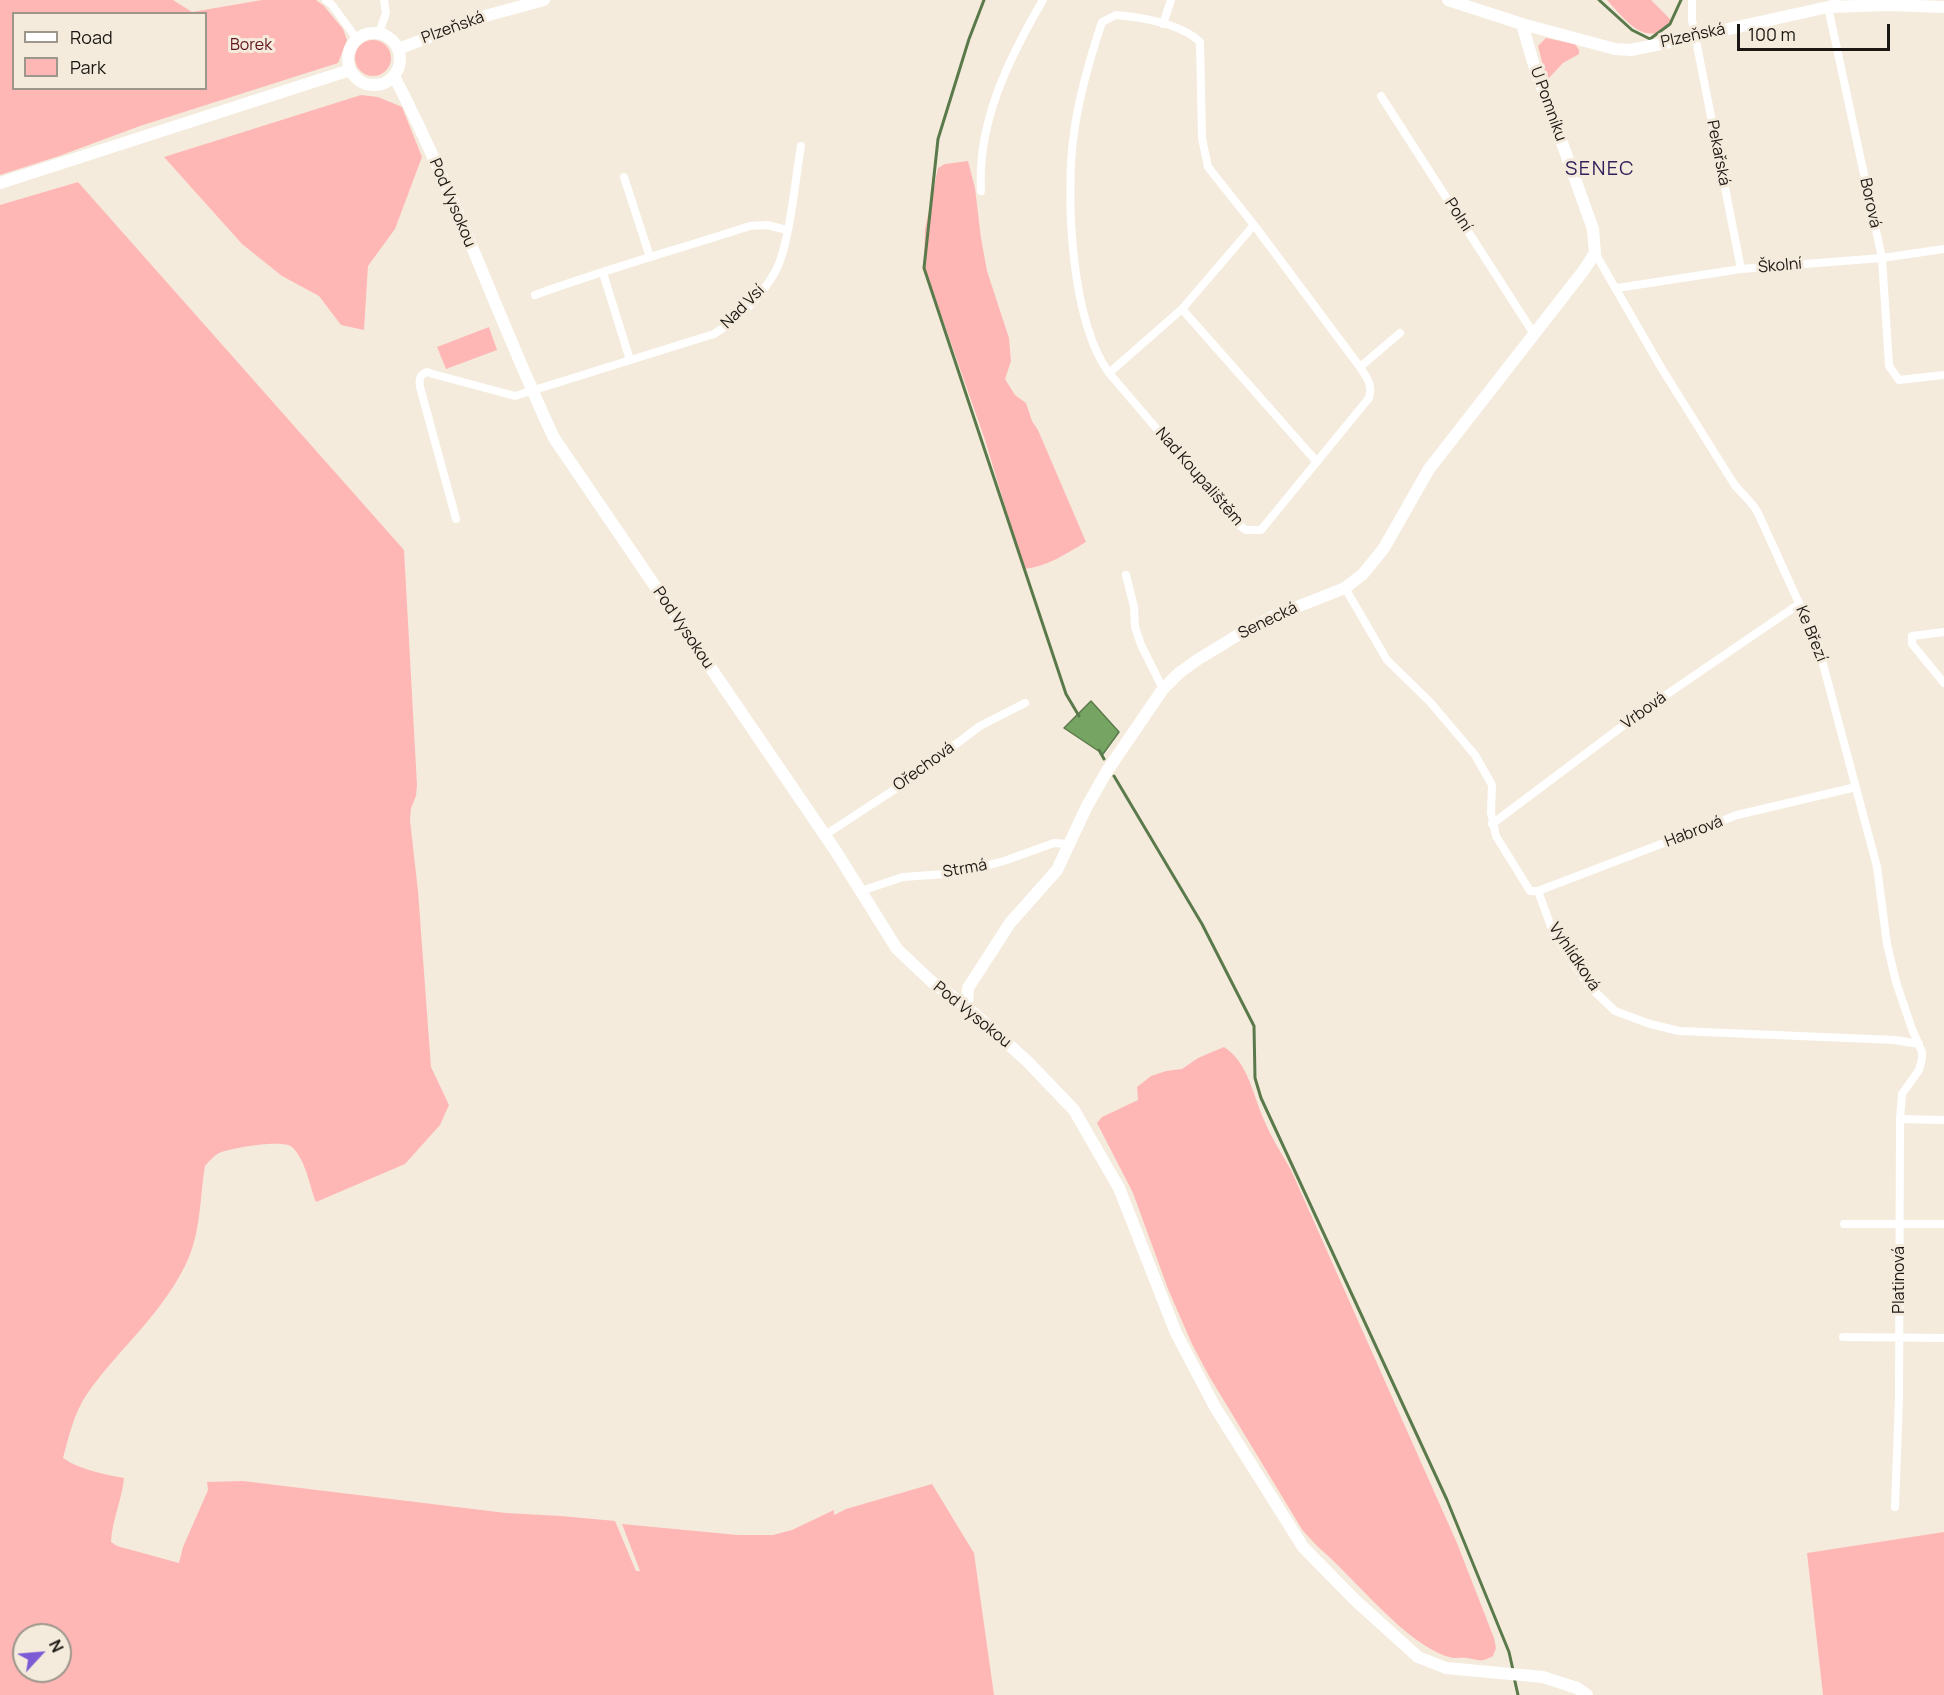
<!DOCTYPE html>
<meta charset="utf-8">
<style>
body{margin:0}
#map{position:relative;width:1944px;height:1695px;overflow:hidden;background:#f4ebdc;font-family:Manrope,sans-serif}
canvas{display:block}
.legend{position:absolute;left:12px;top:12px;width:195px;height:78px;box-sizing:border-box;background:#f4ebdc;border:2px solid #9d968b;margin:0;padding:8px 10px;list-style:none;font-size:18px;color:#1b1712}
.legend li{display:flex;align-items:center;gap:12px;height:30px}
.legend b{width:30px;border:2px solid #9d968b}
.north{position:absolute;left:12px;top:1623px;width:60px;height:60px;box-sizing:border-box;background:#f4ebdc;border:2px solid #9d968b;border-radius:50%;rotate:64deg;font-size:16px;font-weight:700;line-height:24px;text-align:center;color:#1b1712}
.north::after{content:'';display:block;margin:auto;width:21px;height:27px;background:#7d5bd5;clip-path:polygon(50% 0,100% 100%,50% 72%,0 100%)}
.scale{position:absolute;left:1737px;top:24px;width:153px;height:27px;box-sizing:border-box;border:3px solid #1b1712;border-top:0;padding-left:8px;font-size:18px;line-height:21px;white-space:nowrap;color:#1b1712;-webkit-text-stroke:4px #f4ebdc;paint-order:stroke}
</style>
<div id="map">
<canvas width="1944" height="1695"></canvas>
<ul class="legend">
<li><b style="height:8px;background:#fff"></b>Road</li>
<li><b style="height:16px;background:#ffb7b6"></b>Park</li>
</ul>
<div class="north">N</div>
<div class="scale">100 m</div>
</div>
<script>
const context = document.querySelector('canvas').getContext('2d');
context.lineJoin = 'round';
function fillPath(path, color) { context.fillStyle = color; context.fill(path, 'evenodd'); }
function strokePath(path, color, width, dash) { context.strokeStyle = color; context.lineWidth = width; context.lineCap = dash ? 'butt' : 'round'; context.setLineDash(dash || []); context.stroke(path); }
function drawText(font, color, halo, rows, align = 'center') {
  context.font = font + ' Manrope,sans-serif'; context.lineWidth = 6; context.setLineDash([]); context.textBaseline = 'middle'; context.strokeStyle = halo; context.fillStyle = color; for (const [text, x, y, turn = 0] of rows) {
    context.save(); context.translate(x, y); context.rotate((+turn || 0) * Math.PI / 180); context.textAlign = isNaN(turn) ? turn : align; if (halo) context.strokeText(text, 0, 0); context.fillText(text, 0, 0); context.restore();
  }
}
fillPath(new Path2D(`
 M 0,0 L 173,0 L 192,12 L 262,0 L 316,0 L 324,6 L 343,29 L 347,40 L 338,63 L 140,126 L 59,156 L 0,175 ZM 14,14 L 206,14 L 206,88 L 14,88 Z
 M 1607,0 L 1651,0 L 1673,22 C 1647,50 1626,21 1607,0 Z
 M 1546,38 L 1575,44 L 1579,50 L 1579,54 L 1563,63 L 1549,78 L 1546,77 L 1538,46 Z
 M355 58a18 18 0 1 1 36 0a18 18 0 1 1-36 0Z
 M 361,95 L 378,97 L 402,107 L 422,157 L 395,229 L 368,266 L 364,330 L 341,325 L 319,296 L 282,276 L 242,244 L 164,157 Z
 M 968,161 L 975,188 L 981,238 L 987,271 L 1009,338 L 1011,361 L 1005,379 L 1015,395 L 1026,403 L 1032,421 L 1038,430 L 1086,542 C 1067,553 1047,567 1024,569 L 985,440 L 924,266 L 925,229 L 938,168 L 945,164 Z
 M 78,182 L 404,550 L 417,785 L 416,796 L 411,808 L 410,820 L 418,891 L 431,1067 L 449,1105 L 440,1125 L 405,1164 L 316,1202 C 309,1185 306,1160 292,1147 C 283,1139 231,1148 219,1153 C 214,1156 209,1161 205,1166 C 200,1195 201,1228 189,1257 C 166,1311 120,1347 87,1394 C 74,1413 69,1436 63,1458 C 81,1470 103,1474 124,1478 C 122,1500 112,1520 111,1542 L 117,1546 L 179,1563 L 183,1547 L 208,1490 L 207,1482 L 243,1481 L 506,1513 L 561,1516 L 615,1521 L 636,1571 L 640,1571 L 622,1524 L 738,1535 L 773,1535 L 792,1530 L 834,1510 L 834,1515 L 846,1509 L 932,1484 L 974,1553 L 994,1695 L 0,1695 L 0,205 ZM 24,1635 L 60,1635 L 60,1671 L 24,1671 Z
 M 489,327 L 497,350 L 446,369 L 437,347 Z
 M 1224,1047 C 1248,1062 1253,1095 1264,1120 C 1271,1137 1282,1154 1291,1170 L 1457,1543 L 1494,1638 L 1496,1648 L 1493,1656 C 1480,1663 1480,1660 1467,1658 C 1461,1657 1456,1659 1449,1657 C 1405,1644 1355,1578 1318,1547 L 1303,1531 L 1209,1376 L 1192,1344 L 1168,1289 L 1133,1193 L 1097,1123 L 1102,1117 L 1138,1100 L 1137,1087 L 1151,1076 L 1166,1071 L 1182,1069 L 1198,1058 Z
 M 1944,1532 L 1944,1695 L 1823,1695 L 1807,1553 Z`), '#ffb7b6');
const water = new Path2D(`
 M 1091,701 L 1119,732 L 1103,754 L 1064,728 Z`);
fillPath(water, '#76a563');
strokePath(water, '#5b7a4b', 1.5);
strokePath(new Path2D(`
 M 984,0 L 969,39 L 938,139 L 924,268 L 1066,694 L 1079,716
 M 1599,0 L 1632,30 L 1650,39 L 1670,24 L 1681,0
 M 1099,750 L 1104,759
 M 1114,776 L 1202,924 L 1254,1026 L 1255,1078 L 1261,1098 L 1447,1500 L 1509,1652 L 1513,1670
 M 1514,1677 L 1518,1695`), '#5b7a4b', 3);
strokePath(new Path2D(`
 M 326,0 L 332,5 L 357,39
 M 1692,0 L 1692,20 L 1741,269
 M 1836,0 L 1828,7 L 1882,258 L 1889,366 L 1899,380 L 1944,375
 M 1116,15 C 1141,17 1182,24 1200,42 L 1202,138 L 1208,167 L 1254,225 L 1182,309 L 1109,373 C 1071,321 1065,196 1074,133 C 1079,95 1090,58 1102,22 Z
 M 1163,24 L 1171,0
 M 379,33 L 386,13 L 384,0
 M 1381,96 L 1534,334
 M 624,177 L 650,257
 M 981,191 C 977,122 1009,58 1043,0
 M 1595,253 L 1662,369 L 1734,484 C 1742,494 1752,502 1758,513 L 1818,645 L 1877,867 L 1887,944 L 1896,982 L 1912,1029 L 1922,1052 L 1922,1059 L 1919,1070 L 1902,1094 L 1900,1119 L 1899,1397 L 1895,1507
 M 603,273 L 630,360
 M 1617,288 L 1741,269 L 1882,258 L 1944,249
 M 535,295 C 606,269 679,249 750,226 L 767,225 L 787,230
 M 1182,309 L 1317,462
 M 1360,367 L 1400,333
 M 1109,373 L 1239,525 L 1246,530 L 1261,530 L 1369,398 C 1373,385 1367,378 1360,367 L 1254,225
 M 456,519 L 420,387 C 419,380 419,375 427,372 L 433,374 L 515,396 L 714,334 C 738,319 761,297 775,272 C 790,245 795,179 801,146
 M 1126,575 L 1134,607 L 1135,627 L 1141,645 L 1163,689
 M 1345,588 L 1387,660 L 1430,702 L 1475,755 L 1492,785 L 1491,813 L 1496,836 L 1530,891 L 1538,891 L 1553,932 L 1589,986 L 1615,1011 L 1650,1024 L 1679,1031 L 1895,1040 L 1919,1044
 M 1944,632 L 1912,636 L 1912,644 L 1944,683
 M 1492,824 L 1644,710 L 1799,604
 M 825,835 L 903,784 L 980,726 L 1025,703
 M 861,891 L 903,877 L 960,873 L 1004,861 L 1054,843 L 1069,844
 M 1538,891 L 1737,815 L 1856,787
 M 1900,1119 L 1942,1120
 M 1844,1224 L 1944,1224
 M 1843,1337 L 1944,1338`), '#fff', 8);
strokePath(new Path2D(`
 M 1448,0 L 1522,24 L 1615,49 L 1631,50 L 1665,43 L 1828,7 L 1889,5 L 1944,7
 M348 59a26 26 0 1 1 52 0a26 26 0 1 1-52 0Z
 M 398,49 L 485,16 L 544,0
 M 394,76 C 455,193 498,319 554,438 L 835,850 L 897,949 L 932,982 L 967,1007 L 1028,1062 L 1074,1110 L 1119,1188 L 1176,1333 L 1215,1407 L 1303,1547 L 1355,1600 L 1418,1657 L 1446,1668 L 1543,1677 L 1577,1688 L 1587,1695
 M 0,183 L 350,70
 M 967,1007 L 968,988 L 1010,923 L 1057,870 L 1087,806 L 1107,771 L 1163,689 L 1179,673 L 1197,660 L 1238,635 L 1274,616 L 1345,588 L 1363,574 L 1384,548 L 1429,469 L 1584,270 L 1595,253 L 1593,229 L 1533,62 L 1522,24`), '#fff', 12);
drawText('16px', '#1b1712', '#f4ebdc', [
 ["Plzeňská",453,28,-20],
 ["Plzeňská",1693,36,-12],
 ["U Pomníku",1548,104,70],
 ["Pekařská",1718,153,79],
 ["Pod Vysokou",452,203,67],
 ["Borová",1870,203,78],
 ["Polní",1458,215,57],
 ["Školní",1780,266,-5],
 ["Nad Vsí",743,307,-45],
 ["Nad Koupalištěm",1199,477,49],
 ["Senecká",1268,621,-26],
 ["Pod Vysokou",683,628,56],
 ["Ke Březí",1811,634,68],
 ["Vrbová",1644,711,-36],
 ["Ořechová",924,767,-36],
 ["Habrová",1694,832,-21],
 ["Strmá",965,869,-10],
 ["Vyhlídková",1574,957,56],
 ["Pod Vysokou",972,1015,39],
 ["Platinová",1900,1280,-90]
]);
drawText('16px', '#60141c', '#f4ebdc', [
 ["Borek",251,46]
]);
context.letterSpacing = '1.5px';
drawText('20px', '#301f59', '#f4ebdc', [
 ["SENEC",1600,169]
]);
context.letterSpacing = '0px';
</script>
